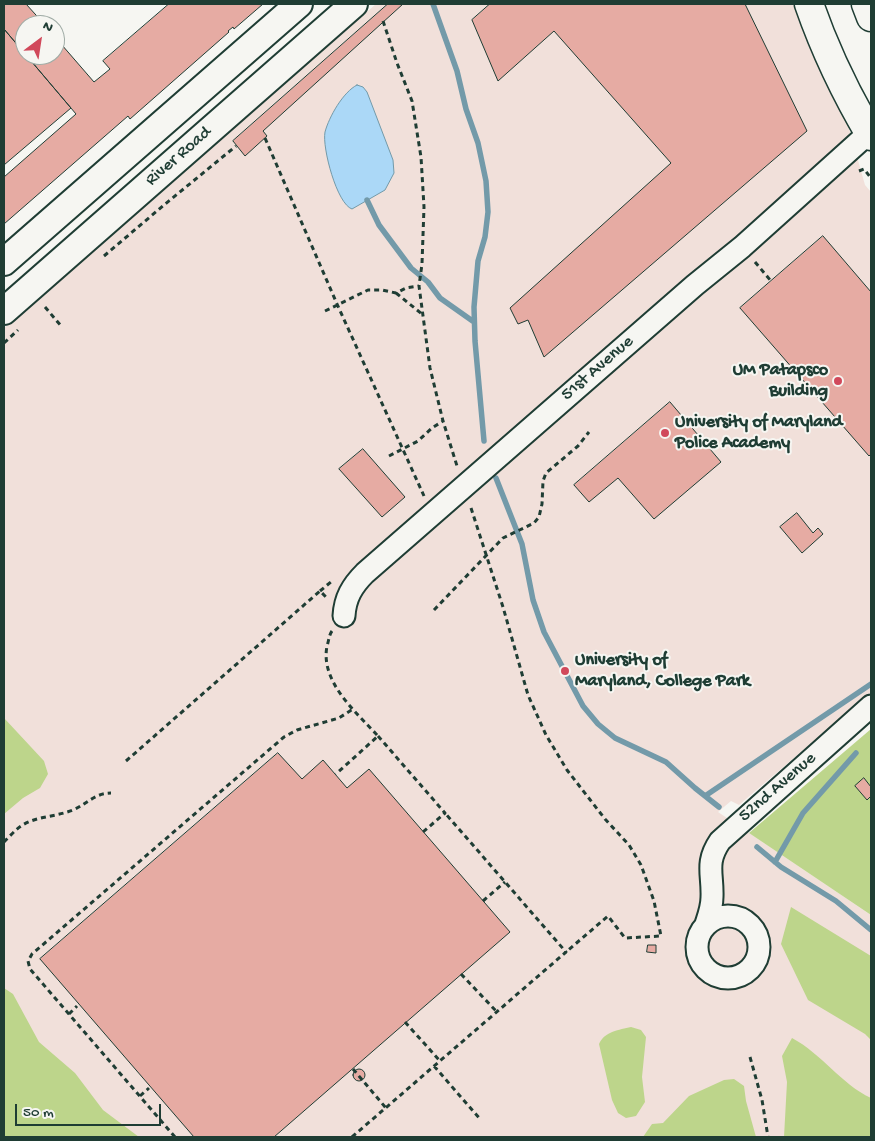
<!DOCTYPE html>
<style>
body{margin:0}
#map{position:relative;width:875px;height:1141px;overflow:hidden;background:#f6f6f2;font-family:"Gochi Hand",sans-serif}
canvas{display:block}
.frame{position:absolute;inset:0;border:5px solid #1f3d34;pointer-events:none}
.north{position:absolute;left:15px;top:15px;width:50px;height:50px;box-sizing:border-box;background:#f6f6f2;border:1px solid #a0aca6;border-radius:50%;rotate:31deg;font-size:14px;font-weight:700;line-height:20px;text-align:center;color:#1f3d34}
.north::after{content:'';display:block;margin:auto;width:18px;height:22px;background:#d1495b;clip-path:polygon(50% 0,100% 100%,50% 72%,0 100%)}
.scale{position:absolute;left:15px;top:1104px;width:146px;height:22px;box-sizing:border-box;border:2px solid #1f3d34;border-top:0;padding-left:6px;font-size:15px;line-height:18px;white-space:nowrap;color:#1f3d34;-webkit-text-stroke:4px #f6f6f2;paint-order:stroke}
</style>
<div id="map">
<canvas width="875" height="1141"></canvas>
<div class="frame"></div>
<div class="north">N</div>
<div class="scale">50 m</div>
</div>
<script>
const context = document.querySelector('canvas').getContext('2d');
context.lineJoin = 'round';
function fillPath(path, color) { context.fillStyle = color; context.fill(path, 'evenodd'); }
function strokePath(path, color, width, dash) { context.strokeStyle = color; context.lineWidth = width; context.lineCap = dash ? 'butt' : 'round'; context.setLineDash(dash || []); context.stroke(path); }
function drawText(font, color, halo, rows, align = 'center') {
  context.font = font + ' "Gochi Hand",sans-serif'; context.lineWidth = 4; context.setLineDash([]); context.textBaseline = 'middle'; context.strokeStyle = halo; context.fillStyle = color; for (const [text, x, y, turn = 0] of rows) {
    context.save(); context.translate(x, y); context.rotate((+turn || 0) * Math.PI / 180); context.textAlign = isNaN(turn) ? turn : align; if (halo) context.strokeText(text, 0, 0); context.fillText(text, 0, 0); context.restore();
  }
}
fillPath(new Path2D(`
 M 376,4 L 799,4 L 850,132 L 865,185 L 871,192 L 871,692 L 739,805 L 731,801 L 718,812 L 871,915 L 871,1137 L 4,1137 L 4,328 Z`), '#f1e0da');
fillPath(new Path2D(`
 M 4,718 L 44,761 L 48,774 L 40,788 L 23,798 L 4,814 Z
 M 871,729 L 871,915 L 749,833 Z
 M 791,907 L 871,956 L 871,1040 L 865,1034 L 808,1000 L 781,944 Z
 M 4,988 L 13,994 L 39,1042 L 75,1073 L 103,1110 L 139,1137 L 4,1137 Z
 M 631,1027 L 641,1030 L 646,1037 L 642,1077 L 645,1102 L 636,1116 L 626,1118 L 618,1113 L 612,1100 L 599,1044 C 605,1031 619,1030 631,1027 Z
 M 792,1038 C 822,1054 841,1084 871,1098 L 871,1137 L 784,1137 L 787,1082 L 782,1056 Z
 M 734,1079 L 744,1086 L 746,1101 L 756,1137 L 643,1137 L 652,1124 L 663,1123 L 689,1096 L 724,1080 Z`), '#bdd58b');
const water = new Path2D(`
 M 357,85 L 363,87 L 367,92 L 393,160 L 394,173 L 385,190 L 352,209 C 337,204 322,148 325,132 C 329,117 343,92 357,85 Z`);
fillPath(water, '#abd8f7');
strokePath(water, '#739aa9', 1);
strokePath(new Path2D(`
 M 433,4 L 457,71 L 466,109 L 478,143 L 486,181 L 488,212 L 485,237 L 478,261 L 474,307 L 475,341 L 484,441
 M 367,200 L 379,225 L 411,268 L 428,282 L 440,298 L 474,322
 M 496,478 L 522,544 L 533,600 L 544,632 L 583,706 L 598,724 L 615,738 L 666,762 L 695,788 L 719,807
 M 705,796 L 871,684
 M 757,847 L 781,867 L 836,901 L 871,930
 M 775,862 L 803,813 L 856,753`), '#739aa9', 5.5);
const building = new Path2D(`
 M 4,4 L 26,4 L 45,25 L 25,25 L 25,54 L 4,29 Z
 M 169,4 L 263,4 L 234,29 L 233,27 L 228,31 L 229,32 L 130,119 L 128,116 L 4,224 L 4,177 L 76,114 L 26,55 L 55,55 L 55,37 L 94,82 L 110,69 L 103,61 Z
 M 388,4 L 403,4 L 263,131 L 267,136 L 245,156 L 233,141 Z
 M 490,4 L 745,4 L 807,131 L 544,357 L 528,320 L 518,324 L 510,308 L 671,163 L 554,31 L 498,81 L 472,20 Z
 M 4,29 L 71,108 L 4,165 Z
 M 823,236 L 871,292 L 871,454 L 869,456 L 740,308 Z
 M 670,402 L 721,462 L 654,519 L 618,478 L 589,502 L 574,485 Z
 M 363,449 L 405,497 L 382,517 L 339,469 Z
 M 797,513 L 813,533 L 818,528 L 823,534 L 802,553 L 780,527 Z
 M 278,753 L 302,779 L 323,760 L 347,788 L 369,769 L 510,932 L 274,1137 L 194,1137 L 40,959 Z
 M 864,778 L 871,787 L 871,796 L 867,800 L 855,786 Z
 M 648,945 L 656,945 L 656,953 L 647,952 Z
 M353 1075a6 6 0 1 1 12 0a6 6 0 1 1-12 0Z`);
fillPath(building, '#e6aba3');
strokePath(building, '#1f3d34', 1);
const minor = new Path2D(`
 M 344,616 C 345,598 352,586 365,573 L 695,285 L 742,247 L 871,131
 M697 947a31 31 0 1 1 62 0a31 31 0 1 1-62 0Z
 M 706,924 C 709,915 712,907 712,897 C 713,874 705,863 720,841 L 871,706`);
const tertiary = new Path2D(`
 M 4,262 L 299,4
 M 4,311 L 354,4`);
const secondary = new Path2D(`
 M 809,4 C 825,50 846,94 871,136
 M 866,4 L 871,17`);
strokePath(minor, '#1f3d34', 25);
strokePath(tertiary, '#1f3d34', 30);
strokePath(secondary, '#1f3d34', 31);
strokePath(new Path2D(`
 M 383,21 L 397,63 L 412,101 L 421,157 L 424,207 L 422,264 L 419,286 L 430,368 L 443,421 L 457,466
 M 265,138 L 337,304 L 424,496
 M 859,171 L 864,169 L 871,178
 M 104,256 L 164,205 L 236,146
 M 755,262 L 771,281
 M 396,293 L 422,314
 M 45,307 L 62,327
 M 325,311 L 368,290 L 382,290 L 396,293 L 406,288 L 419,286
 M 4,343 L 18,330
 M 389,456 L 418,441 L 432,428 L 443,421
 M 471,508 L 503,607 L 528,695 L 546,735 L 567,770 L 605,819 L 629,845 L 641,865 L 654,901 L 661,936 L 625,938 L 608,916 L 566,952
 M 320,591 L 332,581
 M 434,610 L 503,538 L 534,523 L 539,517 L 542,504 L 543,481 L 546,473 L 578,446 L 589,432
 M 332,631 C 329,635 329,640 327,646 C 320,682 356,712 378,736 L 336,774
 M 378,736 L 445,813 L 423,832
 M 126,761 L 320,591 L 327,598
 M 4,842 C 9,837 15,830 21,826 C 36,816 56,817 73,810 C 87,804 95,793 111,793
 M 483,901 L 505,882
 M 461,974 L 497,1012
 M 69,1014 L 77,1006
 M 405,1022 L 440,1061
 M 750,1057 L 762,1100 L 768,1137
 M 434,1066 L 480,1119
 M 353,1069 L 386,1108
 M 140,1096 L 149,1088
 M 175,1137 L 30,969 L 28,961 L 32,954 L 284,737 L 297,730 L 339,718 L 353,709
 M 352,1137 L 566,952 L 445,813`), '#1f3d34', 3, [5, 4]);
strokePath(minor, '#f6f6f2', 21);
strokePath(tertiary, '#f6f6f2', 26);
strokePath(secondary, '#f6f6f2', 28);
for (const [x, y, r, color] of [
 [838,381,5,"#d1495b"],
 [665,433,5,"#d1495b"],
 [565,671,5,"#d1495b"]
]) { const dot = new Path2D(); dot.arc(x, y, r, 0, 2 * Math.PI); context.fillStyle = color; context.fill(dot); strokePath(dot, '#f6f6f2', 2); }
drawText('18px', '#1f3d34', '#f6f6f2', [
 ["River Road",179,157,-41],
 ["51st Avenue",598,369,-41],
 ["52nd Avenue",778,788,-41]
]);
drawText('bold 18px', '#1f3d34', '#f6f6f2', [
 ["UM Patapsco",828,371,"right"],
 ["Building",828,392,"right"],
 ["University of Maryland",675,423],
 ["Police Academy",675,444],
 ["University of",575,661],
 ["Maryland, College Park",575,682]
], 'left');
</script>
